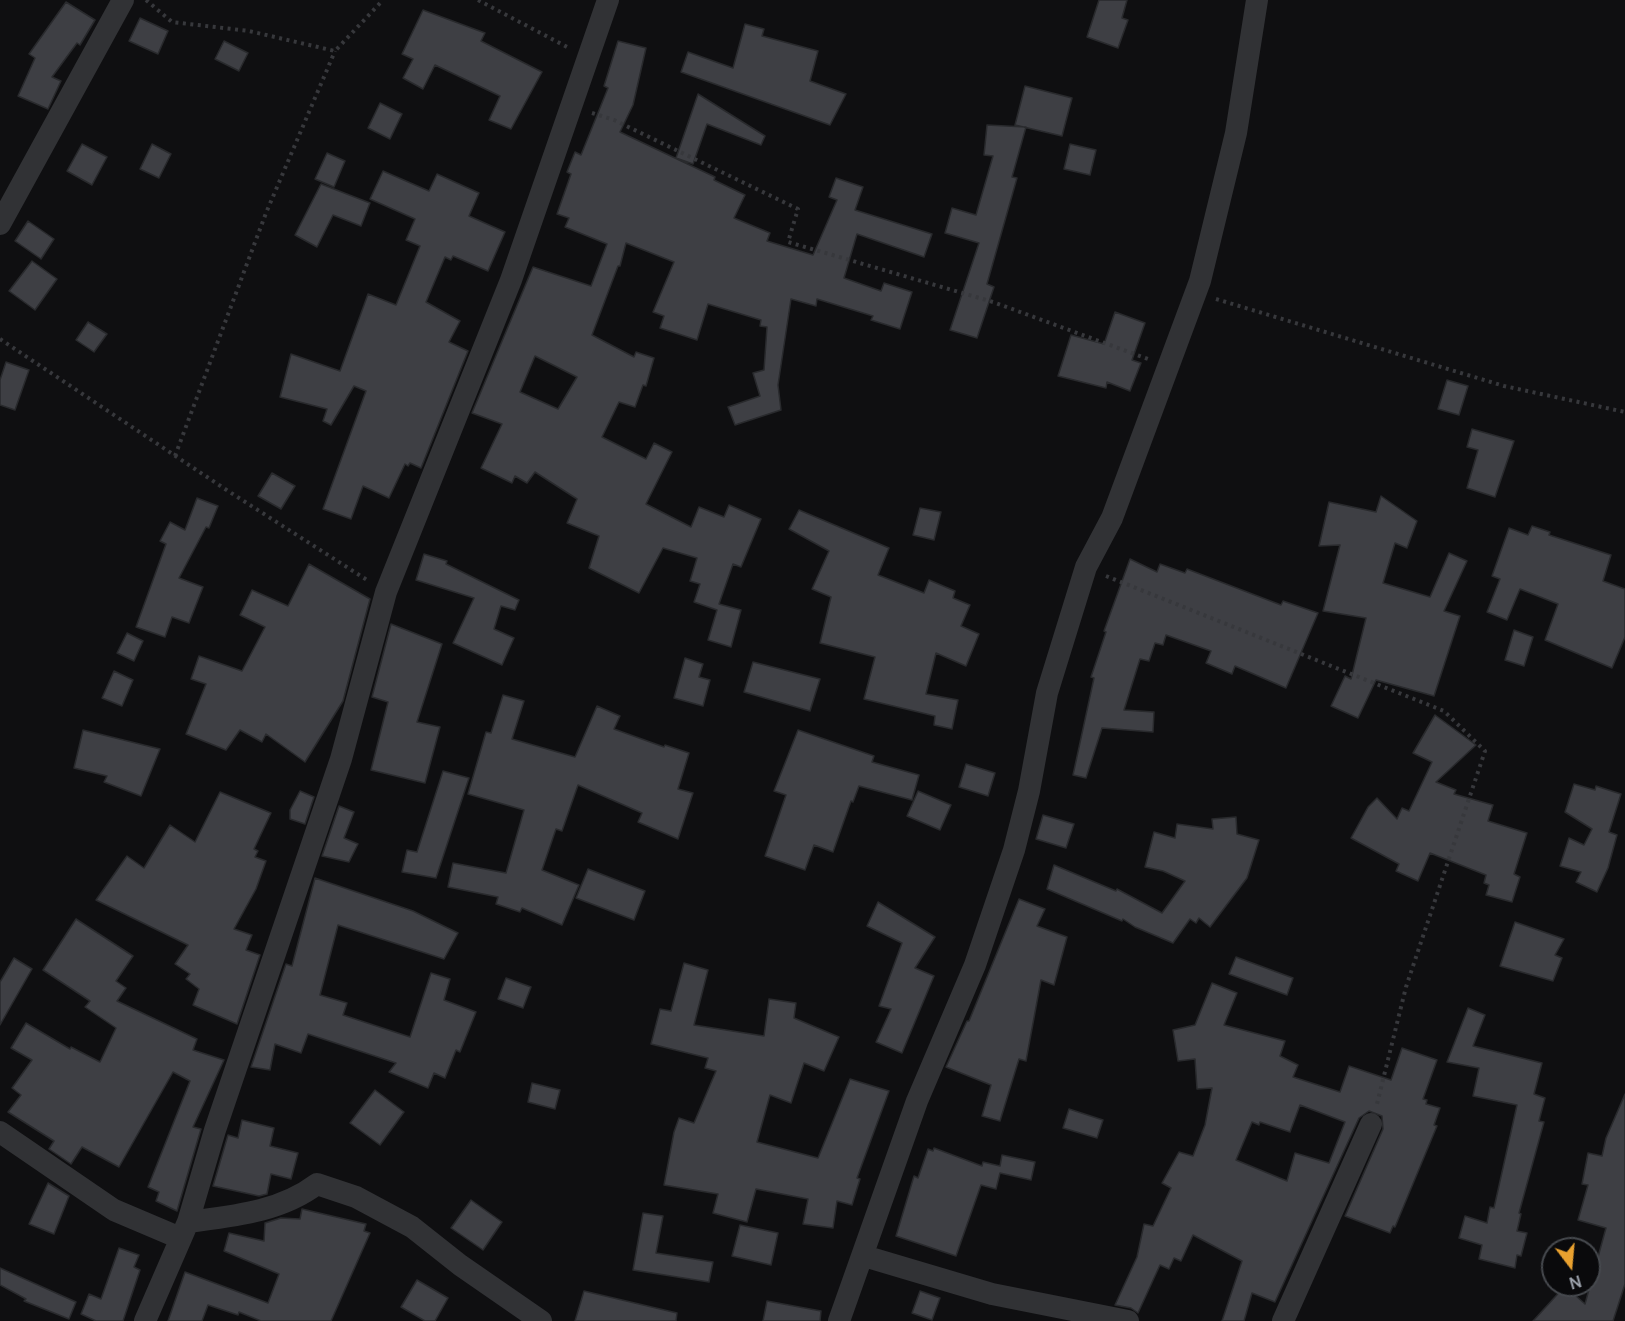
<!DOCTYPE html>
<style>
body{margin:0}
#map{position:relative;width:1625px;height:1321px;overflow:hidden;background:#0f0f11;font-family:Manrope,sans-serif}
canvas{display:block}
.north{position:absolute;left:1541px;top:1237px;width:60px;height:60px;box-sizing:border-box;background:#0a0a0c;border:2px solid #46494e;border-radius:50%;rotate:164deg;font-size:16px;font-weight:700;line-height:24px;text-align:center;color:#a1a7b1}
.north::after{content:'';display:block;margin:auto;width:21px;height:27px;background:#e9a12f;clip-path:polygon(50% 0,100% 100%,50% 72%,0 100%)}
</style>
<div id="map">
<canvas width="1625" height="1321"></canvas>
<div class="north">N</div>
</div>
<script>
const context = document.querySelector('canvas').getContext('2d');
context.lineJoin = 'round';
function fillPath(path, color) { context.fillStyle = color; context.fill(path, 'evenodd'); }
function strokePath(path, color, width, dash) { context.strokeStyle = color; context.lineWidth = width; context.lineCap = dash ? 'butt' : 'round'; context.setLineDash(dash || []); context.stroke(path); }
const building = new Path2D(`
 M 1099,0 L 1127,0 L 1122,18 L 1128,20 L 1118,48 L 1087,37 Z
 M 66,2 L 95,20 L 80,45 L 77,43 L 52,77 L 61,81 L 48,109 L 18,96 L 35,58 L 29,54 Z
 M 423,10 L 485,33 L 481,41 L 542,72 L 511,129 L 489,120 L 500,96 L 435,65 L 423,89 L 403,78 L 413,59 L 402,54 Z
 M 140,18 L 168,31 L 158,54 L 129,41 Z
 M 745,24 L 764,29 L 762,36 L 818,51 L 810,81 L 846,94 L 830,125 L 681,72 L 688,52 L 733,68 Z
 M 224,41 L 248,53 L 239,71 L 215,59 Z
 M 618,41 L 646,48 L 633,105 L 620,132 L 715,177 L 714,180 L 745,195 L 734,218 L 770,233 L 767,241 L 813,255 L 837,200 L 829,197 L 836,178 L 863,187 L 855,210 L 932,234 L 924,257 L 857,234 L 844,278 L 881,291 L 884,283 L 912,292 L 900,329 L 871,320 L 873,316 L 817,299 L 816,306 L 791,299 L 778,385 L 781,410 L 735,425 L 728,407 L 760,396 L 753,373 L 764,370 L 767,327 L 760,326 L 761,320 L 708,304 L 697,340 L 660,328 L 664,316 L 653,312 L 674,262 L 626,243 L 620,266 L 618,266 L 592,335 L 634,357 L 636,352 L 654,358 L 646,386 L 643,385 L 635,407 L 619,402 L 602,437 L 646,459 L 654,443 L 672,452 L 646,504 L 691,527 L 699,507 L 724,517 L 729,505 L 761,519 L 741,567 L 733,564 L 719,604 L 741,610 L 731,647 L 708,640 L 717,610 L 694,602 L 700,584 L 690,581 L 697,558 L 663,548 L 639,593 L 589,568 L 599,536 L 567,523 L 577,499 L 535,472 L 527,483 L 515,476 L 512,483 L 481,468 L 502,424 L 472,413 L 533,267 L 591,286 L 607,244 L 565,227 L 569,218 L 557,214 L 571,174 L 567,172 L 575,152 L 581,155 L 608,88 L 604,86 ZM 535,356 L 577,377 L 558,409 L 520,392 Z
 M 1025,86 L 1072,98 L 1062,136 L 1015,125 Z
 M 698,94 L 765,136 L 761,145 L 707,124 L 693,164 L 676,158 Z
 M 380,103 L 402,114 L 390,139 L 368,128 Z
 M 987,125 L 1026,127 L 1012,177 L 1017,178 L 987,284 L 994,287 L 977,338 L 950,330 L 979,243 L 945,233 L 952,208 L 976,215 L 993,156 L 984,155 Z
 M 82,144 L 107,157 L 92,185 L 67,171 Z
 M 152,144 L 171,154 L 159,178 L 140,169 Z
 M 1070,144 L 1096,150 L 1090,175 L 1064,169 Z
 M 327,153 L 345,161 L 334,187 L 315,179 Z
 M 383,171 L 429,191 L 437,174 L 479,193 L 469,216 L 505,232 L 488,271 L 453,256 L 451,260 L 445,257 L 426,302 L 460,321 L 449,342 L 468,351 L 421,468 L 410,463 L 408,466 L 405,464 L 389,498 L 363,486 L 351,519 L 323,509 L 366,391 L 354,386 L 331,425 L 323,421 L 327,409 L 280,397 L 291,354 L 340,371 L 368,294 L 396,305 L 420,246 L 406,240 L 415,219 L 370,199 Z
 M 321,184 L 370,203 L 361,226 L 333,215 L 317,247 L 295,235 Z
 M 28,221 L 54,239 L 41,259 L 15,241 Z
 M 32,261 L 57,279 L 35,310 L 9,291 Z
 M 1115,312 L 1145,323 L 1132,360 L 1141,363 L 1130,391 L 1107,382 L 1106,388 L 1058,376 L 1071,335 L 1104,344 Z
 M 88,322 L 107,334 L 94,352 L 76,340 Z
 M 6,362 L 29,370 L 15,410 L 0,405 L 0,380 Z
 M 1447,380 L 1468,386 L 1459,415 L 1438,409 Z
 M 1472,429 L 1514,441 L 1495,497 L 1467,488 L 1478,450 L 1467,447 Z
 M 272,473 L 295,486 L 281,509 L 258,496 Z
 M 1381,496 L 1417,521 L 1407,548 L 1395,543 L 1383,583 L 1430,597 L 1449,553 L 1467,561 L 1444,611 L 1460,616 L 1434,696 L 1376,680 L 1358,718 L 1331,706 L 1345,676 L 1351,679 L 1366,618 L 1323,611 L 1340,545 L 1319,546 L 1329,502 L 1376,512 Z
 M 197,498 L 218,506 L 209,528 L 206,527 L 179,578 L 203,587 L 189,623 L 172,617 L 165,637 L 136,627 L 166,544 L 160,541 L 170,522 L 185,530 Z
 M 920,508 L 941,512 L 934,540 L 913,535 Z
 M 799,510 L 889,548 L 878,575 L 924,593 L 929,580 L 955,591 L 953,598 L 970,605 L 961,626 L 979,634 L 966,666 L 936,653 L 926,694 L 958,700 L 952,729 L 934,725 L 935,716 L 864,699 L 875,657 L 820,643 L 831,597 L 812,589 L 829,551 L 789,529 Z
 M 1532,526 L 1550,532 L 1549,535 L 1611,555 L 1603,581 L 1625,589 L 1625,637 L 1612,668 L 1545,640 L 1558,604 L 1520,589 L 1507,620 L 1487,612 L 1500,579 L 1492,576 L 1509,528 L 1528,535 Z
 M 424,554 L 447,561 L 446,564 L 519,600 L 515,610 L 501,606 L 494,629 L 514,638 L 502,665 L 453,643 L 474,598 L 416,580 Z
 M 1130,559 L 1157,572 L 1160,564 L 1185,573 L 1187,569 L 1281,605 L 1283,601 L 1318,613 L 1286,688 L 1235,666 L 1232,674 L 1206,663 L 1211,651 L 1166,635 L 1163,645 L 1155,643 L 1149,661 L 1140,659 L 1124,710 L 1154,712 L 1153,732 L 1102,728 L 1086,778 L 1073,775 L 1094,678 L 1091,677 L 1106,632 L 1104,631 Z
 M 309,564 L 370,599 L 343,701 L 305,762 L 266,734 L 262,742 L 240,730 L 226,750 L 186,734 L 206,684 L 191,679 L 199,656 L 242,671 L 265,627 L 240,615 L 252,590 L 288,606 Z
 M 391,624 L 442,644 L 417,722 L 440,727 L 425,783 L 371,770 L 388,702 L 372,697 Z
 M 1514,630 L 1533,637 L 1524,666 L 1505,660 Z
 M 127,633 L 143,641 L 134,661 L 117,653 Z
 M 685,658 L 703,664 L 699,677 L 710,680 L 703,706 L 674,698 Z
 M 753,662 L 820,679 L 810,711 L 744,692 Z
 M 114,671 L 133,680 L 122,706 L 102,698 Z
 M 503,695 L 524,701 L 512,739 L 575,757 L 597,706 L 620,716 L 614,729 L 664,747 L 665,745 L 689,753 L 678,789 L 693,793 L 678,839 L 638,822 L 642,813 L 578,785 L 562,831 L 556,829 L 542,870 L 579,885 L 562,925 L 522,908 L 520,912 L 496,904 L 498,897 L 448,887 L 453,863 L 506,873 L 524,810 L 468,794 L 486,732 L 491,733 Z
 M 1435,715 L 1476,745 L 1436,782 L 1456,790 L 1454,794 L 1493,805 L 1488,821 L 1527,833 L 1514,874 L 1520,877 L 1512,902 L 1486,895 L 1489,885 L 1484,883 L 1486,875 L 1430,853 L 1418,881 L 1396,871 L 1399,864 L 1351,838 L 1368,807 L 1377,798 L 1397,819 L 1402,808 L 1409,811 L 1432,762 L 1413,753 Z
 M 83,730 L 160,749 L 141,796 L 104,782 L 107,776 L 74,768 Z
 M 798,730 L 874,756 L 872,762 L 919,775 L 912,800 L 859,786 L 853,802 L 851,801 L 833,852 L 814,845 L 805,870 L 765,856 L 786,795 L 774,791 Z
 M 966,764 L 995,773 L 988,796 L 959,787 Z
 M 443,771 L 469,778 L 436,878 L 402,872 L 407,850 L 417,852 Z
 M 1574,784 L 1595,790 L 1596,786 L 1621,794 L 1609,832 L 1617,835 L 1608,868 L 1597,892 L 1576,882 L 1581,872 L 1560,866 L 1569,838 L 1584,845 L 1592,829 L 1565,812 Z
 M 300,791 L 314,797 L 305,824 L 290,819 L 290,810 Z
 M 918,791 L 951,805 L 940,830 L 907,816 Z
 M 220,792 L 271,813 L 254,849 L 258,851 L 255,857 L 266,861 L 256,889 L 234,929 L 252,935 L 246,950 L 260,955 L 237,1024 L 193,1005 L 199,989 L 186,979 L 190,974 L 175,964 L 188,945 L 96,900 L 127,856 L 144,868 L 170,825 L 195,842 Z
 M 339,806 L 354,812 L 344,838 L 358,844 L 349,862 L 322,856 Z
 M 1043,815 L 1074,824 L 1066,848 L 1036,839 Z
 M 1236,817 L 1237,834 L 1259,840 L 1247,878 L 1210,927 L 1199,918 L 1196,923 L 1190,919 L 1173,943 L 1135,927 L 1123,919 L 1122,921 L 1047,889 L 1054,865 L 1116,891 L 1117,889 L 1162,913 L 1185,881 L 1163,871 L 1145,867 L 1154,832 L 1175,838 L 1177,824 L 1213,829 L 1212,819 Z
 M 588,869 L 645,891 L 634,920 L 576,898 Z
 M 315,878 L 413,911 L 458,933 L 444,959 L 338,925 L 320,995 L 347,1003 L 343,1015 L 410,1037 L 431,973 L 450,979 L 444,1000 L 476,1012 L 460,1052 L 456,1050 L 445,1078 L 434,1073 L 428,1088 L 389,1072 L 396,1063 L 308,1034 L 301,1053 L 275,1044 L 270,1070 L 251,1067 L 286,964 L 292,966 Z
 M 1019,899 L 1045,909 L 1037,926 L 1067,937 L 1054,985 L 1041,980 L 1026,1061 L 1019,1059 L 1000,1121 L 982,1116 L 991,1085 L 946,1067 L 967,1021 L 969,1021 Z
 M 878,902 L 935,937 L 915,968 L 934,976 L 902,1053 L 876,1042 L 891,1009 L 879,1006 L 902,943 L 867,926 Z
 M 76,919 L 133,956 L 116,981 L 126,988 L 117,1001 L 197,1039 L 193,1050 L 224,1060 L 193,1127 L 201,1129 L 177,1211 L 156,1201 L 159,1192 L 148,1187 L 190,1081 L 173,1072 L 119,1167 L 82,1147 L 71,1164 L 49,1149 L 54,1141 L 8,1112 L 21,1095 L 12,1088 L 32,1060 L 11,1048 L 26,1023 L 70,1049 L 71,1047 L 100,1062 L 116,1028 L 85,1007 L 90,1001 L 43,970 Z
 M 1515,922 L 1564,939 L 1555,955 L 1562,958 L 1553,981 L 1500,966 Z
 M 1236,957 L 1293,978 L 1287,995 L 1229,974 Z
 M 14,958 L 32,969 L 0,1025 L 0,982 Z
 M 684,963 L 708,970 L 694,1025 L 764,1036 L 769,999 L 796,1003 L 794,1018 L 839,1037 L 824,1071 L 804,1063 L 791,1103 L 770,1095 L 757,1142 L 818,1158 L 850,1079 L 889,1091 L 857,1178 L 860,1179 L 852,1205 L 837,1201 L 833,1228 L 803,1224 L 808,1199 L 756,1189 L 747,1222 L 713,1213 L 718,1194 L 664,1185 L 674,1132 L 679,1118 L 694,1123 L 716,1071 L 705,1068 L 708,1058 L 651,1044 L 660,1009 L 671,1011 Z
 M 506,978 L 531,987 L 523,1008 L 498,999 Z
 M 1212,983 L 1237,993 L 1224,1025 L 1285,1041 L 1280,1056 L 1298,1065 L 1293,1077 L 1340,1092 L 1349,1066 L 1391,1080 L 1402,1048 L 1437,1060 L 1423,1099 L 1427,1100 L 1426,1104 L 1440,1108 L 1434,1125 L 1437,1126 L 1395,1227 L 1393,1226 L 1390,1233 L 1345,1216 L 1383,1129 L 1382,1116 L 1369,1111 L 1359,1118 L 1275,1302 L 1252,1293 L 1244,1321 L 1222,1321 L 1242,1261 L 1193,1235 L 1181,1261 L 1174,1258 L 1169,1269 L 1160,1265 L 1138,1313 L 1131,1308 L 1115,1305 L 1137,1257 L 1144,1224 L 1153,1226 L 1171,1188 L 1162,1183 L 1179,1152 L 1193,1156 L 1205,1125 L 1212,1088 L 1197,1089 L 1195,1059 L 1178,1061 L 1173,1030 L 1195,1025 ZM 1300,1105 L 1345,1122 L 1329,1163 L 1295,1153 L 1287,1181 L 1236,1160 L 1252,1122 L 1259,1125 L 1260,1122 L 1290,1132 Z
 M 1468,1008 L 1485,1015 L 1473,1046 L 1542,1063 L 1534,1094 L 1545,1098 L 1539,1121 L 1544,1122 L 1519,1213 L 1521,1214 L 1517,1231 L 1527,1233 L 1521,1256 L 1517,1255 L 1515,1268 L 1479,1259 L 1482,1245 L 1459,1238 L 1465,1216 L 1487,1223 L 1490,1207 L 1494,1208 L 1517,1105 L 1473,1096 L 1479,1068 L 1447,1062 Z
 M 532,1083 L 560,1090 L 555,1109 L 528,1102 Z
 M 375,1090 L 404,1112 L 380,1145 L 350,1123 Z
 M 1625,1094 L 1625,1284 L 1613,1321 L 1533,1321 L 1565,1286 L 1585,1304 L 1606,1228 L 1578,1220 L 1588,1185 L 1582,1184 L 1588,1153 L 1602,1156 L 1606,1138 Z
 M 1069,1109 L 1103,1120 L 1097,1138 L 1063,1128 Z
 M 242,1120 L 274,1128 L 270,1146 L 298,1153 L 291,1179 L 271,1174 L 267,1194 L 259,1196 L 213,1186 L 228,1135 L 238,1138 Z
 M 934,1148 L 982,1166 L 983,1162 L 1000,1166 L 1002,1155 L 1035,1162 L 1031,1180 L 1000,1173 L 996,1189 L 981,1185 L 956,1256 L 896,1236 L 914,1176 L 918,1178 L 928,1149 L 933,1151 Z
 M 48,1183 L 69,1196 L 54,1234 L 29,1224 Z
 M 471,1200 L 502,1222 L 483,1250 L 451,1228 Z
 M 302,1209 L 366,1224 L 364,1231 L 370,1233 L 331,1321 L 261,1321 L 239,1312 L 238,1315 L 208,1305 L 202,1321 L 168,1321 L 185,1272 L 268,1303 L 279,1274 L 224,1251 L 229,1233 L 264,1241 L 265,1223 L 281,1218 L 300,1219 Z
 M 643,1213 L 663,1216 L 656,1253 L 713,1262 L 709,1282 L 633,1270 Z
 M 740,1225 L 778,1233 L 771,1265 L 732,1256 Z
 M 119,1248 L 139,1255 L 134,1267 L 140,1270 L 123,1321 L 96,1321 L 81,1314 L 89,1294 L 101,1299 Z
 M 0,1268 L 76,1302 L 69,1319 L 24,1301 L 26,1299 L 0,1285 Z
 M 417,1280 L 448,1298 L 435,1321 L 425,1321 L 401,1307 Z
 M 584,1291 L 677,1313 L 676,1321 L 575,1321 Z
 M 920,1291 L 940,1298 L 932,1320 L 912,1313 Z
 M 767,1301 L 821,1311 L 820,1321 L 763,1321 Z`);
fillPath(building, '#3e3f44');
strokePath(building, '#292a2d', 1.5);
strokePath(new Path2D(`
 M 146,0 L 172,22 L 249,31 L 335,51 L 383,0
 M 478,0 L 569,48
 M 592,113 L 614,120 L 798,209 L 788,242 L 993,302 L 1148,359
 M 1216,299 L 1504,386 L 1625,412
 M 0,339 L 225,489 L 367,580
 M 175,456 L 266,213 L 335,51
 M 1106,576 L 1444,711 L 1485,751 L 1406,987 L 1377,1104`), '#37383c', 4, [3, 4.5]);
strokePath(new Path2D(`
 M 0,224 L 123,0
 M 0,1132 L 114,1210 L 180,1238
 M 188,1222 C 233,1216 280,1212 317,1184 L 356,1197 L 412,1227 L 460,1265 L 541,1321
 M 864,1256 L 992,1294 L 1128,1321
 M 145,1321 L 188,1222 L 215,1130 L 341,759 L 386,592 L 511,280 L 608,0
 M 839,1321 L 917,1101 L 975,965 L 1014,850 L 1029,791 L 1047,693 L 1086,567 L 1112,518 L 1200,281 L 1236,133 L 1257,0
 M 1283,1321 L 1371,1124`), '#313235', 22);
</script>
